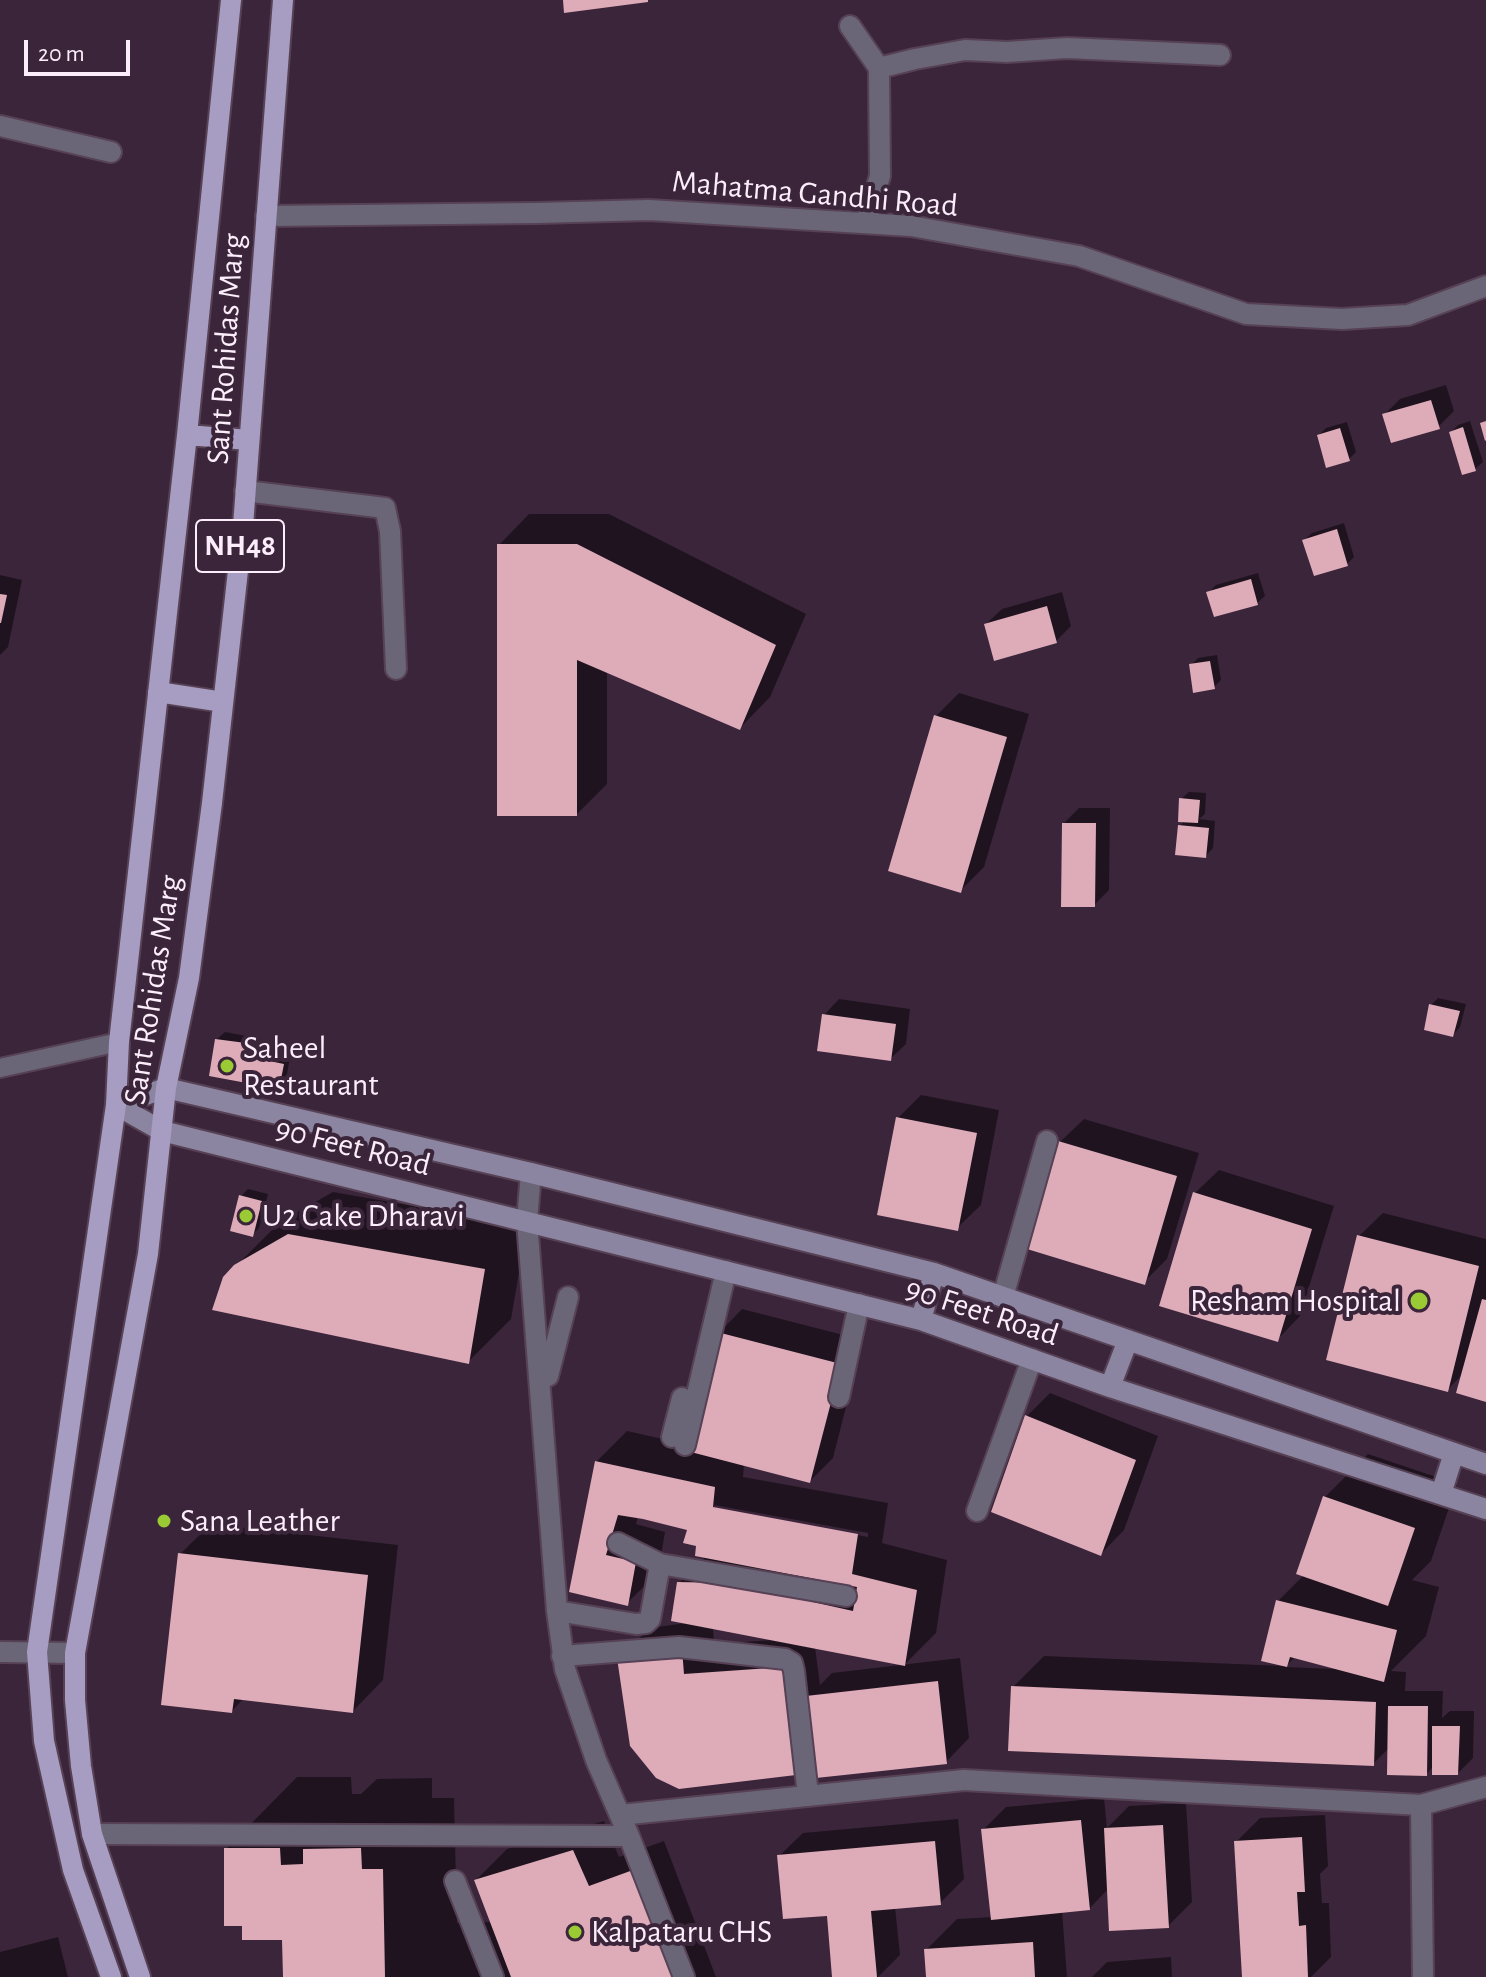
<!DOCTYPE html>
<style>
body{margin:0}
#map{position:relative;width:1486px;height:1977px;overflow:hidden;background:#3b253a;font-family:"Alegreya Sans",sans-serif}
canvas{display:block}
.scale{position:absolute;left:24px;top:40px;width:106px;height:36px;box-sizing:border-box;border:4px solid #fcedfa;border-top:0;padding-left:10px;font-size:24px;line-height:28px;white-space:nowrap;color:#fcedfa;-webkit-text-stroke:6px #3b253a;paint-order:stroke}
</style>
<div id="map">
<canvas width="1486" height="1977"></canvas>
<div class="scale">20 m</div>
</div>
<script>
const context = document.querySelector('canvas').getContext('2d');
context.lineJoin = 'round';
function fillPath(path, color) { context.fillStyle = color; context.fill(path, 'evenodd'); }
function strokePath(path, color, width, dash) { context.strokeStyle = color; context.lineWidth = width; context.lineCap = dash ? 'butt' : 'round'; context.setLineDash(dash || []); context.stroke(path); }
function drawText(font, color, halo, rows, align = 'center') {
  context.font = font + ' "Alegreya Sans",sans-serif'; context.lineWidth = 8; context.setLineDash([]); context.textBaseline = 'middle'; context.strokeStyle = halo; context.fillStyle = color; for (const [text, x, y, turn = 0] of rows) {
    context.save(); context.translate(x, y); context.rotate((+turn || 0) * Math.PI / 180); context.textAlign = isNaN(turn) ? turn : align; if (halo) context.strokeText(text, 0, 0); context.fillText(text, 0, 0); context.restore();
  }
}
fillPath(new Path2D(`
 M 1446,385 L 1454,411 L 1438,427 L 1384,415 L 1400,399 Z
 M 1470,421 L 1483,462 L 1475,469 L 1463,472 L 1451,432 L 1458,425 Z
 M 1347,422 L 1356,452 L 1349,459 L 1319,435 L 1326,428 Z
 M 529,514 L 609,514 L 806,614 L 770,697 L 740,728 L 607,671 L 607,784 L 577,814 L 499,545 Z
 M 1344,523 L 1354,557 L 1347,564 L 1304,540 L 1312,533 Z
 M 1258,573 L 1265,596 L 1257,603 L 1209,592 L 1216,585 Z
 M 0,575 L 22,580 L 8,647 L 0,655 Z
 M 1062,592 L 1071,626 L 1056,641 L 986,624 L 1002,609 Z
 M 1217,655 L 1221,680 L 1214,687 L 1191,665 L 1198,658 Z
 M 959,693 L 1029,714 L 984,867 L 960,891 L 936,716 Z
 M 1189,792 L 1206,793 L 1205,814 L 1199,819 L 1215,821 L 1213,848 L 1206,856 L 1180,826 L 1185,820 L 1181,799 Z
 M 1079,808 L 1110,808 L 1109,890 L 1094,905 L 1064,823 Z
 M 1438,998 L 1466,1004 L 1460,1027 L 1453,1035 L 1431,1005 Z
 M 839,999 L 910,1009 L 906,1044 L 890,1059 L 824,1015 Z
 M 225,1032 L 252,1037 L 252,1049 L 290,1057 L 286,1080 L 278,1087 L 217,1039 Z
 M 921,1095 L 999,1110 L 981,1205 L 957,1228 L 898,1118 Z
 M 1084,1119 L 1199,1153 L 1167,1259 L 1144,1282 L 1060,1142 Z
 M 1219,1170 L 1334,1206 L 1300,1316 L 1277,1340 L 1195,1193 Z
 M 248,1189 L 268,1194 L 259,1228 L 252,1235 L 241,1196 Z
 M 333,1192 L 527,1226 L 511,1319 L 468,1362 L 224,1278 L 280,1222 Z
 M 1383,1213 L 1486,1239 L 1486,1400 L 1464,1373 L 1448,1389 L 1359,1236 Z
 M 742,1309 L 863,1340 L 833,1458 L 810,1481 L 744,1464 L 743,1477 L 888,1503 L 882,1543 L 947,1560 L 936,1633 L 905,1664 L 815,1647 L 820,1685 L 832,1673 L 960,1658 L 969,1738 L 946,1762 L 619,1658 L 650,1628 L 686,1623 L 679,1583 L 706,1556 L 690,1529 L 638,1517 L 636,1524 L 665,1532 L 658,1573 L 627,1603 L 571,1591 L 596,1462 L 627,1431 L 690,1445 L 719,1333 ZM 714,1505 L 868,1533 L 868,1537 L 714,1509 ZM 713,1627 L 773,1640 L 714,1644 Z
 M 1050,1393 L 1158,1436 L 1124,1530 L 1101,1554 L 1027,1416 Z
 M 1368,1454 L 1457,1484 L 1431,1561 L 1412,1580 L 1439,1587 L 1426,1636 L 1391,1671 L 1406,1672 L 1405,1691 L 1443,1691 L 1442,1718 L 1450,1711 L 1474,1711 L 1473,1758 L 1458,1773 L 1434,1766 L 1426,1774 L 1389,1748 L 1373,1764 L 1013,1687 L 1044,1656 L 1284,1666 L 1278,1601 L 1304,1575 L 1325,1497 ZM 1295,1657 L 1334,1667 L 1334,1669 L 1285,1667 Z
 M 211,1524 L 398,1545 L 383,1680 L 353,1711 L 244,1698 L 232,1711 L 180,1554 Z
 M 297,1777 L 351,1777 L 352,1794 L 361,1794 L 377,1779 L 432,1778 L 432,1798 L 454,1798 L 457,1923 L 492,1922 L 476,1880 L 507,1849 L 604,1821 L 619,1857 L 664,1841 L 716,1977 L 285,1977 L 284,1938 L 244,1924 L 226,1849 Z
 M 1104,1798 L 1107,1828 L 1129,1806 L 1186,1803 L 1192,1902 L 1168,1926 L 1109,1888 L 1089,1909 L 1062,1911 L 1067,1977 L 928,1977 L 926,1950 L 957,1919 L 993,1917 L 983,1830 L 1006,1807 Z
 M 1325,1815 L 1328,1866 L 1320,1874 L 1322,1903 L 1329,1903 L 1331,1957 L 1311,1977 L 1244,1977 L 1236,1842 L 1260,1818 Z
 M 958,1819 L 964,1879 L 940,1903 L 895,1907 L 900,1955 L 878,1977 L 834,1977 L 828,1913 L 779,1856 L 803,1833 Z
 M 58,1937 L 68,1977 L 0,1977 L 0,1952 Z
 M 1171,1957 L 1172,1977 L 1092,1977 L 1107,1962 Z`), '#0007');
fillPath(new Path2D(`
 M 563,0 L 648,0 L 648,2 L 564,13 Z
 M 1431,400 L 1440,429 L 1391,443 L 1382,414 Z
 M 1486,421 L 1486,440 L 1485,441 L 1480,423 Z
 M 1463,427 L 1476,471 L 1462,475 L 1449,432 Z
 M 1340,428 L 1350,461 L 1326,468 L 1317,435 Z
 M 1337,529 L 1348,566 L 1314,576 L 1302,540 Z
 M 497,544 L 577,544 L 776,645 L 740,730 L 577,660 L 577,816 L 497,816 Z
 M 1251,579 L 1258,605 L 1214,617 L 1206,592 Z
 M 0,594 L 7,595 L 1,623 L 0,623 Z
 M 1047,606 L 1057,643 L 994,661 L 984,624 Z
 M 1210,661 L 1215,689 L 1193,693 L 1189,664 Z
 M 934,715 L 1007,737 L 961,893 L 888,871 Z
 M 1179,798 L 1200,800 L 1198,823 L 1178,822 Z
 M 1062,823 L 1096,823 L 1095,907 L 1061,907 Z
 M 1178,825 L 1209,828 L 1206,858 L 1175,855 Z
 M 1429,1004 L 1460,1011 L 1453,1037 L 1424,1030 Z
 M 822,1014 L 896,1024 L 891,1061 L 817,1051 Z
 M 215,1039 L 246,1043 L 245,1056 L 284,1064 L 279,1089 L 209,1076 Z
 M 896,1117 L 977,1133 L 958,1231 L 877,1215 Z
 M 1058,1141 L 1177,1176 L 1145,1285 L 1027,1249 Z
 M 1193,1192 L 1312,1229 L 1278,1342 L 1159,1306 Z
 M 239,1195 L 262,1201 L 253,1237 L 230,1231 Z
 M 288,1234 L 485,1269 L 469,1364 L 212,1310 L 223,1277 L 234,1265 Z
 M 1357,1235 L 1479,1266 L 1448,1392 L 1326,1360 Z
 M 1482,1299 L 1486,1300 L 1486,1402 L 1456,1393 Z
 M 717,1332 L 841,1364 L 810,1483 L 687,1451 Z
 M 1025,1415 L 1136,1460 L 1101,1556 L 991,1512 Z
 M 595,1461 L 715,1487 L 713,1507 L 858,1534 L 852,1574 L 917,1590 L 905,1666 L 671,1621 L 677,1582 L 728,1583 L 853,1611 L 857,1587 L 695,1556 L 696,1546 L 683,1543 L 687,1530 L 643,1519 L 618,1515 L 606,1555 L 636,1562 L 628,1606 L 569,1592 Z
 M 1323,1496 L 1415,1528 L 1388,1606 L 1296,1574 Z
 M 178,1553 L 368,1575 L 353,1713 L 234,1699 L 232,1713 L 161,1705 Z
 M 1276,1600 L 1397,1630 L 1384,1682 L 1290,1657 L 1287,1667 L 1261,1661 Z
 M 682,1649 L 684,1674 L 784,1667 L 796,1775 L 679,1789 L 656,1778 L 630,1746 L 617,1658 Z
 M 938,1681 L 947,1764 L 816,1778 L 806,1696 Z
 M 1011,1686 L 1376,1702 L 1374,1766 L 1008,1751 Z
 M 1388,1706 L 1428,1706 L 1427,1776 L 1387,1775 Z
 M 1432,1726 L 1460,1726 L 1458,1775 L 1432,1775 Z
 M 1081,1820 L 1090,1910 L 991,1920 L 981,1829 Z
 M 1163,1825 L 1169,1928 L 1109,1931 L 1104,1828 Z
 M 1302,1837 L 1305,1892 L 1297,1892 L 1299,1926 L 1306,1925 L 1308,1977 L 1242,1977 L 1234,1841 Z
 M 935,1841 L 941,1905 L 871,1911 L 877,1977 L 832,1977 L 827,1916 L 783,1919 L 777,1855 Z
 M 224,1848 L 280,1848 L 281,1865 L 303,1864 L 303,1849 L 361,1848 L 362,1869 L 383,1869 L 385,1977 L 283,1977 L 282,1940 L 242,1940 L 242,1926 L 224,1926 Z
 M 573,1850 L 589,1886 L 633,1870 L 674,1977 L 511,1977 L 474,1880 Z
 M 1033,1942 L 1035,1977 L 926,1977 L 924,1949 Z`), '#deabb9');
const lane = new Path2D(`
 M 0,1068 L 119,1042`);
const street = new Path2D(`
 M 850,26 L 879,68 L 880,176 L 866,223
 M 879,68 L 915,59 L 965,50 L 1007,52 L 1067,48 L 1220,55
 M 0,126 L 111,152
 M 266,216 L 537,213 L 649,210 L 911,226 L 1079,256 L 1246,314 L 1342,319 L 1408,315 L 1486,286
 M 245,491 L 385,508 L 390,531 L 396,669
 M 531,1173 L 527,1221 L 557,1611 L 565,1669 L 596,1760 L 629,1836 L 684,1977
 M 1003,1297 L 1047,1141
 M 548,1376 L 568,1297
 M 839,1397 L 859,1304
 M 672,1437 L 682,1398
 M 685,1445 L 726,1271
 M 977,1511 L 1032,1359
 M 618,1543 L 660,1564 L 846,1596
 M 557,1611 L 636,1624 L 646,1623 L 650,1619 L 660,1564
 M 0,1652 L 75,1653
 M 562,1656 L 679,1647 L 785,1659 L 792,1663 L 794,1671 L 808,1795
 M 1421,1805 L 1423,1977
 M 620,1815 L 964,1780 L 1421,1805 L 1486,1787
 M 92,1834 L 629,1836
 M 455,1881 L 493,1977`);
const secondary = new Path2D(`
 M 116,1105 L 162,1131 L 921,1320 L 1110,1387 L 1486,1509
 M 116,1105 L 166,1088 L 531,1173 L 934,1273 L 1486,1464
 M 921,1320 L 934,1273
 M 1110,1387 L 1128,1340
 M 1441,1494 L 1454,1453`);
const primary = new Path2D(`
 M 187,435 L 249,440
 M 158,692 L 223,702
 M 111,1977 L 73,1870 L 44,1741 L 37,1652 L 116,1105 L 119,1042 L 187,435 L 231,0
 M 140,1977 L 92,1834 L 81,1766 L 75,1700 L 75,1653 L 148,1254 L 166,1088 L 189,978 L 212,803 L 243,526 L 283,0`);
strokePath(lane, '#564155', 22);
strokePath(street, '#564155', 24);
strokePath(secondary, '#564155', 24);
strokePath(primary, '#564155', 24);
strokePath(lane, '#6a6678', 18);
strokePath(street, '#6a6678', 20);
strokePath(secondary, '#8c85a1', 20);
strokePath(primary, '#a79cc1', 20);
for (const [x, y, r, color] of [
 [227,1066,8,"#9acb34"],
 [246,1216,8,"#9acb34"],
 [1419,1301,10,"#9acb34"],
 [164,1521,8,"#9acb34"],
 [575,1932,8,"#9acb34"]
]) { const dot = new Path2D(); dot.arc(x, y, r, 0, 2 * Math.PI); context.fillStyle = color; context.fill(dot); strokePath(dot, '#3b253a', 3); }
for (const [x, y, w] of [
 [240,546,88]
]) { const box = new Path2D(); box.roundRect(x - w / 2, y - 26, w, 52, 6); context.fillStyle = '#3b253a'; context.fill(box); strokePath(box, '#fcedfa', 2); }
drawText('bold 30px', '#fcedfa', null, [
 ["NH48",240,546]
]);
drawText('32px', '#fcedfa', '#3b253a', [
 ["Mahatma Gandhi Road",815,194,5],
 ["Sant Rohidas Marg",226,349,-86],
 ["Sant Rohidas Marg",153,990,-81],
 ["90 Feet Road",353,1147,14],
 ["90 Feet Road",982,1312,18]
]);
drawText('32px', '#fcedfa', '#3b253a', [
 ["Saheel",243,1048],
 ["Restaurant",243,1085],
 ["U2 Cake Dharavi",262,1216],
 ["Resham Hospital",1401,1301,"right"],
 ["Sana Leather",180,1521],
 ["Kalpataru CHS",591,1932]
], 'left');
</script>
